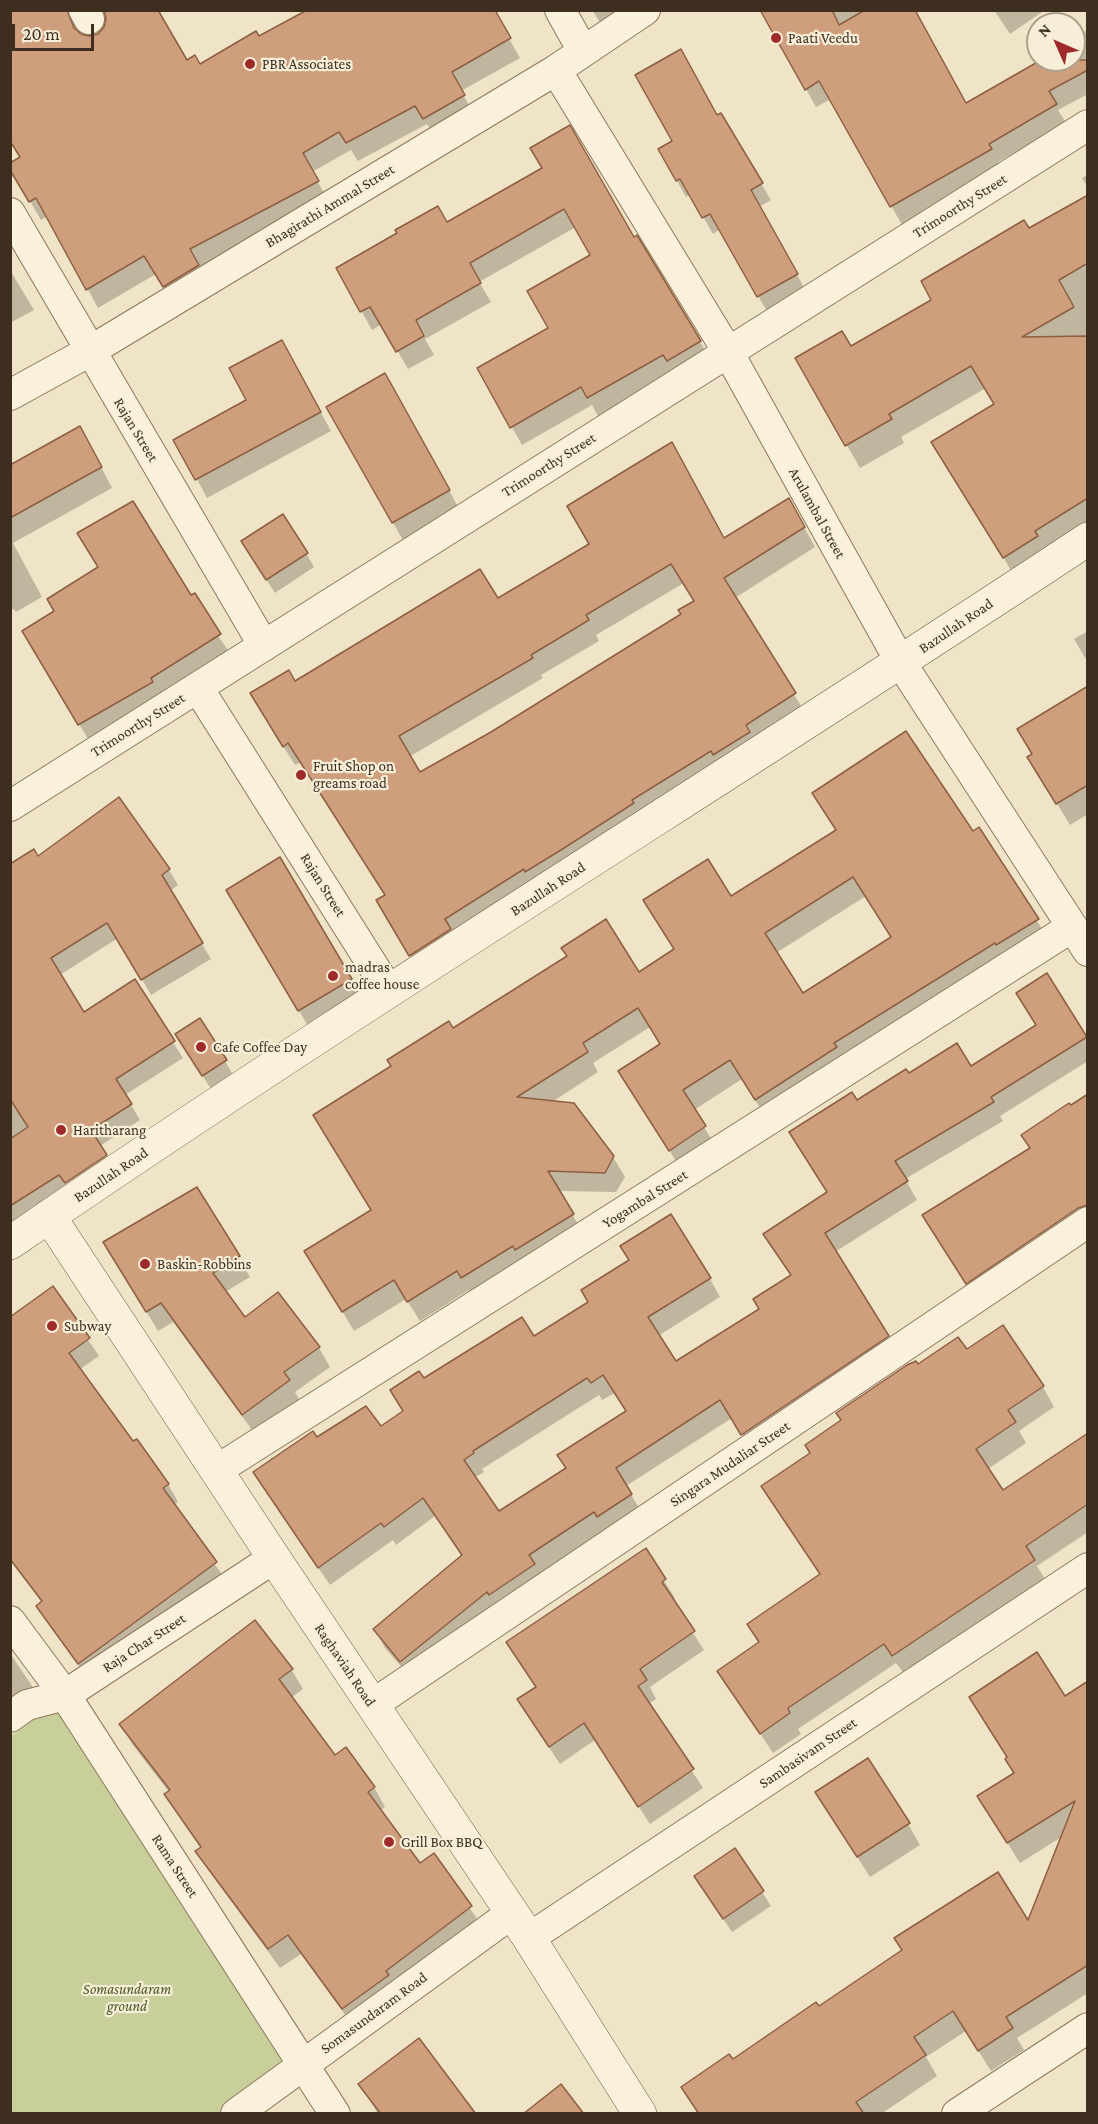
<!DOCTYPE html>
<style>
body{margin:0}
#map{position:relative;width:1098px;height:2124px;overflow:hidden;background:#f0e4c8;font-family:"Crimson Pro",serif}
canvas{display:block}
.frame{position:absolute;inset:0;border:12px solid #3d2e20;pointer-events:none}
.north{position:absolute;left:1026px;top:12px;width:60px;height:60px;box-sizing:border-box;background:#f7eed8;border:2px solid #ada18e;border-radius:50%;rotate:315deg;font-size:16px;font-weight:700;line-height:24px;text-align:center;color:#3d2e20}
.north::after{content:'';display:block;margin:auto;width:21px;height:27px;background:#9e2a2b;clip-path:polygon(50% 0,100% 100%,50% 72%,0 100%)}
.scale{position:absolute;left:12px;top:24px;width:82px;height:27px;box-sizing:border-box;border:3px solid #3d2e20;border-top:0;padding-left:8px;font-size:18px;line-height:21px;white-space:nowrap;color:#3d2e20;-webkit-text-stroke:4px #f7eed8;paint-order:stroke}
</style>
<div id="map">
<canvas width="1098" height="2124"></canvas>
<div class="frame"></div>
<div class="north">N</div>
<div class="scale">20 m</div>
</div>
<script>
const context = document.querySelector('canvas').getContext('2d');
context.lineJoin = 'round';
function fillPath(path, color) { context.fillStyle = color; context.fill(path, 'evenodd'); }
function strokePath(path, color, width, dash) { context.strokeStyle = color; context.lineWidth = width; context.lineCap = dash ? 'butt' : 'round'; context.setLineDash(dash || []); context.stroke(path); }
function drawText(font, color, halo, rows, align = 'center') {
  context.font = font + ' "Crimson Pro",serif'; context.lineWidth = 4.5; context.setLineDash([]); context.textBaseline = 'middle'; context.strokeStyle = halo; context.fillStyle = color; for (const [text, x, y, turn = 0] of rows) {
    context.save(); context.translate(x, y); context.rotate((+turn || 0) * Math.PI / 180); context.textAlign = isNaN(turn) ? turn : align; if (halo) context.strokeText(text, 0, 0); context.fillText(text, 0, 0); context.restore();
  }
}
fillPath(new Path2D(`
 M 61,1698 L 307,2055 L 229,2113 L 11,2114 L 11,1736 Z`), '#c9cf9b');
fillPath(new Path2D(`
 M 10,10 L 156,10 L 186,62 L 200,66 L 259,38 L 493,10 L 520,58 L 461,91 L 474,114 L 435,137 L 427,124 L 358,161 L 351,150 L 312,172 L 328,200 L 175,305 L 156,274 L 98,308 L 48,216 L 41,220 L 10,167 L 22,158 ZM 87,13 L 105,13 L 107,17 L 105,28 L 97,36 L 80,36 L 77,32 L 79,21 Z
 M 592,10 L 630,10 L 603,27 Z
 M 762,10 L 916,10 L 966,104 L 1044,60 L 1074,60 L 1074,37 L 1088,30 L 1088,94 L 1058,110 L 1066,123 L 998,162 L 1001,167 L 902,225 L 831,99 L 816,107 Z
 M 994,10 L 1045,10 L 1010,34 Z
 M 720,115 L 771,200 L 759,207 L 806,291 L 768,313 L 720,229 L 713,234 L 690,194 L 686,197 L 660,150 Z
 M 544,169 L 634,239 L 636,237 L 711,360 L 675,372 L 598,416 L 592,405 L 522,445 L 479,369 L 550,329 L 592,255 L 576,227 L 479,282 L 491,302 L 425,339 L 434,355 L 408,369 L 382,324 L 372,330 L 338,269 L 446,224 Z
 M 1088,175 L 1088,188 L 1082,178 Z
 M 1088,197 L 1088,529 L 1017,580 L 947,466 L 995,405 L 986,388 L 901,437 L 904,443 L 860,468 L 797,359 L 850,348 L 934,301 L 1028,230 Z
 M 10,270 L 34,310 L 10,323 Z
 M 292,360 L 331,431 L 207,498 L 176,440 L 248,401 Z
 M 384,375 L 461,512 L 405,544 L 328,407 Z
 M 91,448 L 112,488 L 13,543 L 42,597 L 16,612 L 14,609 L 10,611 L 10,466 Z
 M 789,500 L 815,547 L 735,598 L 806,714 L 422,974 L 389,921 L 386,896 L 301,762 L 295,765 L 263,714 L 295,683 L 497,600 L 724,540 ZM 684,583 L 695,602 L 682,614 L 492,734 L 419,774 L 409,757 L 543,678 L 541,675 L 599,641 L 596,635 Z
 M 306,553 L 314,567 L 275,593 L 251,556 Z
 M 190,597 L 228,650 L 88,739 L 24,632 Z
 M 1088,631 L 1088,663 L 1074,639 Z
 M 1088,687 L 1088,814 L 1070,825 L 1042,779 Z
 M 979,829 L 1049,940 L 767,1119 L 742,1079 L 694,1110 L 716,1147 L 681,1169 L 632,1091 L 662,1045 L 650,1027 L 593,1063 L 598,1072 L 552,1102 L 613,1157 L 625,1177 L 616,1192 L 558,1191 L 584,1234 L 473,1297 L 469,1290 L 420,1321 L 406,1299 L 354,1331 L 318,1271 L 372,1211 L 453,1030 L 638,974 L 675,950 L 731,898 L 973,833 ZM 866,896 L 892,938 L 802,995 L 776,953 Z
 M 37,858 L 169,870 L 178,885 L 170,891 L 211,959 L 151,995 L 118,938 L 60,975 L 84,1014 L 134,981 L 183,1058 L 125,1095 L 140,1120 L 100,1146 L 115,1171 L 10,1228 L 10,866 Z
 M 280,860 L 363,1001 L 311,1031 L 228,890 Z
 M 1047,975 L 1088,1040 L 1088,1061 L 1000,1116 L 1003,1121 L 905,1179 L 917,1200 L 835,1252 L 898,1355 L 753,1452 L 732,1418 L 626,1486 L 642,1513 L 606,1530 L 539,1574 L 544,1583 L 412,1679 L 385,1648 L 375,1629 L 462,1557 L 435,1516 L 396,1545 L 393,1540 L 330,1585 L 266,1491 L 317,1440 L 380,1428 L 404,1412 L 424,1380 L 533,1338 L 710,1279 L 720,1297 L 658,1336 L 676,1363 L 760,1309 L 791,1276 L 776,1253 L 828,1193 L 857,1102 L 908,1075 L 971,1068 L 1037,1026 ZM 615,1393 L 627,1412 L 567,1469 L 498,1513 L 474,1478 L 484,1472 L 482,1469 L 599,1395 L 602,1400 Z
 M 185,1048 L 225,1061 L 233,1075 L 211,1089 Z
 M 1070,1107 L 1088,1181 L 1088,1229 L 978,1303 L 936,1236 L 1031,1149 Z
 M 197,1189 L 250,1277 L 225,1292 L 244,1319 L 319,1348 L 330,1367 L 295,1392 L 300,1401 L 255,1434 L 173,1322 L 158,1331 L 117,1263 Z
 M 53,1288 L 99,1356 L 79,1370 L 133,1443 L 168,1484 L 178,1502 L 173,1505 L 226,1580 L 89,1680 L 48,1623 L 38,1606 L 42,1603 L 10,1560 L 10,1319 Z
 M 966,1351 L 1043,1387 L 1054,1407 L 1019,1431 L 1026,1443 L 988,1469 L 1003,1492 L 1088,1433 L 1088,1532 L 1037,1566 L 1046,1581 L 905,1675 L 896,1663 L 798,1729 L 801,1734 L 773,1753 L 719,1672 L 760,1643 L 821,1576 L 763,1487 L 811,1454 L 917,1367 Z
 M 645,1551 L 675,1598 L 672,1600 L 704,1650 L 650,1687 L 656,1699 L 648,1704 L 703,1788 L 650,1824 L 595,1740 L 560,1764 L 530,1718 L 537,1688 L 508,1642 Z
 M 10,1653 L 36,1692 L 10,1710 Z
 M 291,1669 L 303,1689 L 291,1698 L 334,1757 L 374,1787 L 385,1807 L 380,1811 L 419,1866 L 433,1855 L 482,1926 L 354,2027 L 301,1954 L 280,1968 L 209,1871 L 197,1852 L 201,1848 L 166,1795 L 169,1792 L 132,1744 L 121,1724 Z
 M 1088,1683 L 1088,1993 L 1017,2038 L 1024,2050 L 991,2071 L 966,2031 L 926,2057 L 937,2076 L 881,2114 L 698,2114 L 683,2087 L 732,2061 L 819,2009 L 1029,1923 L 1063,1836 L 1020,1863 L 991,1817 L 1015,1774 L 1008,1758 L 971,1698 L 1065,1698 Z
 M 829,1813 L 908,1824 L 920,1845 L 870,1877 Z
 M 735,1850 L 771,1906 L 732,1932 L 704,1890 Z
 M 360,2084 L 473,2114 L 378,2114 Z`), '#0003');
const building = new Path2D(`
 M 10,10 L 67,10 L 74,28 L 81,34 L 89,36 L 98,34 L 104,27 L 106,19 L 104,10 L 158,10 L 187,60 L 195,55 L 200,64 L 256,31 L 259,36 L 307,10 L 495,10 L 511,38 L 452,72 L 465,95 L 423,119 L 415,106 L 346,143 L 339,132 L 303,153 L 319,181 L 190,249 L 199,265 L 163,287 L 144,256 L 86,290 L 36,198 L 29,202 L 10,170 L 10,163 L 20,157 L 10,141 Z
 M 760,10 L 832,10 L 839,25 L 865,10 L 915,10 L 966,103 L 1041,60 L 1088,60 L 1088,70 L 1049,91 L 1057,104 L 989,144 L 992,149 L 890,207 L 819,81 L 805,90 Z
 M 681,49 L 717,115 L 721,113 L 763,183 L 751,190 L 798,274 L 757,297 L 710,214 L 702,218 L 680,179 L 676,181 L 658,149 L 672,141 L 635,75 Z
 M 570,125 L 634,237 L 637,235 L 701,341 L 667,361 L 663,355 L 587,398 L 581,387 L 510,428 L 477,368 L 548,328 L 527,291 L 590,255 L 564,209 L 470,263 L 481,283 L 416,320 L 424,336 L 396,352 L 370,307 L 360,312 L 336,268 L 397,233 L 395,230 L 438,206 L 447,222 L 542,168 L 530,148 Z
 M 1088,195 L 1088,263 L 1059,280 L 1074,307 L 1022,337 L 1088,336 L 1088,498 L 1035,531 L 1038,536 L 1003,558 L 931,442 L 994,404 L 971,366 L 889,414 L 892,419 L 845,446 L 795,358 L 842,331 L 851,346 L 931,300 L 921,281 L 1024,220 L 1029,228 Z
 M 282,340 L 321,412 L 195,480 L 173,440 L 246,400 L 229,368 Z
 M 385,373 L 450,490 L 392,523 L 326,407 Z
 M 80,426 L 102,467 L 10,518 L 10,465 Z
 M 672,442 L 724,538 L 789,498 L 805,527 L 724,578 L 796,693 L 746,725 L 750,732 L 713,755 L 711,751 L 632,800 L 634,803 L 561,850 L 525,872 L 524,869 L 445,919 L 451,929 L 409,956 L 376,900 L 385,895 L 288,743 L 283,747 L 250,693 L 289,670 L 295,681 L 480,569 L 498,598 L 589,544 L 567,506 ZM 671,564 L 694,601 L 678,610 L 681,614 L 491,732 L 420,772 L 399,736 L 533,658 L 531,655 L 589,620 L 586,615 Z
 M 133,501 L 191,595 L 195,593 L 221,634 L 151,678 L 153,682 L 78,725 L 22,631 L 54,611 L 47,599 L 98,567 L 77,533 Z
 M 283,514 L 308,553 L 266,580 L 241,541 Z
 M 1088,686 L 1088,785 L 1056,804 L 1027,757 L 1032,754 L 1017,729 Z
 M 906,731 L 973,831 L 979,827 L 1039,919 L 996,945 L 995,943 L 834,1043 L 837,1047 L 755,1100 L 730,1060 L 683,1090 L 706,1126 L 669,1151 L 618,1071 L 660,1044 L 638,1008 L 583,1043 L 588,1052 L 517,1097 L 574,1103 L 614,1156 L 605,1173 L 548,1171 L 574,1214 L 515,1250 L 513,1246 L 461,1278 L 457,1271 L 407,1302 L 394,1280 L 342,1312 L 304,1251 L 371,1210 L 313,1115 L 391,1066 L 387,1060 L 449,1021 L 453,1028 L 567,956 L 561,948 L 606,919 L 639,972 L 674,949 L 643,900 L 708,859 L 731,896 L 836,830 L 812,793 ZM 853,877 L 891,937 L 803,993 L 765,933 Z
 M 119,797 L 170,869 L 162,875 L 203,943 L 141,980 L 107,923 L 51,958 L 84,1012 L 135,979 L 175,1041 L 116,1079 L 132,1104 L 91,1130 L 107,1155 L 65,1183 L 59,1175 L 10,1206 L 10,1139 L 28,1127 L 10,1099 L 10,864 L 34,849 L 38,856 Z
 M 280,857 L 352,979 L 298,1011 L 226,890 Z
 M 1047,973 L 1087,1037 L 991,1097 L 994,1102 L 895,1161 L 908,1181 L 825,1233 L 889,1336 L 741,1435 L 720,1400 L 616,1468 L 632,1494 L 597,1517 L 594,1512 L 529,1555 L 535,1564 L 489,1595 L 487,1592 L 400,1662 L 373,1629 L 462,1555 L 423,1498 L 384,1527 L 381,1523 L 318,1568 L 253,1472 L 313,1431 L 317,1437 L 366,1406 L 381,1426 L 403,1411 L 390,1390 L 419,1371 L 424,1378 L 522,1317 L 534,1336 L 588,1302 L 581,1290 L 629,1260 L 620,1246 L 671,1214 L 711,1278 L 648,1317 L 676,1361 L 759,1309 L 753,1299 L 791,1275 L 763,1234 L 827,1192 L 789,1132 L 852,1092 L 857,1100 L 906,1069 L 909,1073 L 957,1043 L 971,1066 L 1036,1025 L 1016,993 ZM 603,1375 L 626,1411 L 557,1455 L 566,1468 L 499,1511 L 464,1460 L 474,1453 L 473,1451 L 587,1378 L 591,1383 Z
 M 200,1018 L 227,1060 L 202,1076 L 175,1034 Z
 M 1088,1094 L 1088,1205 L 1078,1208 L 966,1284 L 922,1215 L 1030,1148 L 1021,1135 L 1069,1103 L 1071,1105 Z
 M 197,1187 L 240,1256 L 213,1273 L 245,1317 L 278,1292 L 320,1347 L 284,1372 L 290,1380 L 242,1415 L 161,1303 L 146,1312 L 103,1242 Z
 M 53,1286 L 90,1338 L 69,1353 L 133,1441 L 137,1439 L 169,1484 L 163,1488 L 217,1562 L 78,1664 L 36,1606 L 42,1601 L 10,1559 L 10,1317 Z
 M 1003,1325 L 1044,1386 L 1008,1410 L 1016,1422 L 976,1449 L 1003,1490 L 1088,1433 L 1088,1504 L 1026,1546 L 1035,1560 L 892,1656 L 884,1644 L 788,1708 L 790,1713 L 760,1734 L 717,1671 L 759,1642 L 747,1624 L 820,1574 L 761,1486 L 810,1453 L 805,1445 L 841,1420 L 836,1413 L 907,1365 L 916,1361 L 918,1364 L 958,1337 L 967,1349 Z
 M 646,1548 L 666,1579 L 662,1582 L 695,1631 L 640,1669 L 647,1680 L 638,1686 L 694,1769 L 638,1807 L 584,1723 L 549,1747 L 517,1699 L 536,1687 L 506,1642 Z
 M 255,1620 L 293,1669 L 279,1679 L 335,1755 L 346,1747 L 375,1787 L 368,1792 L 420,1863 L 434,1853 L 472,1906 L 386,1971 L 389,1975 L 342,2009 L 288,1935 L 268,1949 L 195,1851 L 201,1847 L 164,1794 L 170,1790 L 119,1724 Z
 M 1037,1652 L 1065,1696 L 1088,1681 L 1088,1965 L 1006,2017 L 1013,2028 L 978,2051 L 953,2011 L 914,2037 L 926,2055 L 856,2102 L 864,2114 L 699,2114 L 681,2087 L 729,2054 L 733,2059 L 816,2002 L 819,2006 L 902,1950 L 894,1938 L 998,1872 L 1028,1920 L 1075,1801 L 1007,1843 L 977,1796 L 1014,1773 L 1005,1759 L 1007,1757 L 969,1697 Z
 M 868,1758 L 910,1823 L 857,1857 L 815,1792 Z
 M 735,1848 L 764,1891 L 723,1919 L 694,1876 Z
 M 419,2038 L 476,2114 L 381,2114 L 358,2084 Z
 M 561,2084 L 584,2114 L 523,2114 Z`);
fillPath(building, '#cf9f7d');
strokePath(building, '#8d5f41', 1.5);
const street = new Path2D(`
 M 84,10 L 89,19
 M 560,10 L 583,51
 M 556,70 L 728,352 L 901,663 L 1088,951
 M 10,213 L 264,646
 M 10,395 L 90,351 L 556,70 L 645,10
 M 198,688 L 389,991
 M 10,806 L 1088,125
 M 217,1470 L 1072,927
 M 10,1621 L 65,1695 L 335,2114
 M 372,1705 L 1088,1222
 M 10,1717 L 27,1705 L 65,1695 L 274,1558
 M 529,1938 L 1088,1568
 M 236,2114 L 512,1913
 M 957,2114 L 1088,2028`);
const secondary = new Path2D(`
 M 49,1216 L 274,1558 L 529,1938 L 640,2114
 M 10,1243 C 364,1000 730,776 1088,539`);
strokePath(street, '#8d765c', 32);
strokePath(secondary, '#6f573f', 34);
strokePath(street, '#faf1dc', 30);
strokePath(secondary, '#faf1dc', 33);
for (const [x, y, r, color] of [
 [776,38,6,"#9e2a2b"],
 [250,64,6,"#9e2a2b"],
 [301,775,6,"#9e2a2b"],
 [333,976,6,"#9e2a2b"],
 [201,1047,6,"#9e2a2b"],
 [61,1130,6,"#9e2a2b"],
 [145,1264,6,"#9e2a2b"],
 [52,1326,6,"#9e2a2b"],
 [389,1842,6,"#9e2a2b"]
]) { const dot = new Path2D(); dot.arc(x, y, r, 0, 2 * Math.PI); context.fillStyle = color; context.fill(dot); strokePath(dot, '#f7eed8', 2); }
drawText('15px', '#3d2e20', '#f7eed8', [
 ["Paati Veedu",788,38],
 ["PBR Associates",262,64],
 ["Fruit Shop on",313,766],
 ["greams road",313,783],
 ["madras",345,967],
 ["coffee house",345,984],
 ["Cafe Coffee Day",213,1047],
 ["Haritharang",73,1130],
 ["Baskin-Robbins",157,1264],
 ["Subway",64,1326],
 ["Grill Box BBQ",401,1842]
], 'left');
drawText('15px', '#3d2e20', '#f7eed8', [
 ["Bhagirathi Ammal Street",330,206,-31],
 ["Trimoorthy Street",960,206,-32],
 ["Rajan Street",136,430,59],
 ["Trimoorthy Street",549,465,-32],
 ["Arulambal Street",817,513,61],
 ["Bazullah Road",956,626,-34],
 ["Trimoorthy Street",138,725,-32],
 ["Rajan Street",323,885,58],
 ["Bazullah Road",548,889,-33],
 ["Bazullah Road",111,1175,-34],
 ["Yogambal Street",645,1199,-32],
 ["Singara Mudaliar Street",730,1464,-34],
 ["Raja Char Street",144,1643,-33],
 ["Raghaviah Road",345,1665,56],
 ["Sambasivam Street",808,1753,-34],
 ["Rama Street",175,1866,57],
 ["Somasundaram Road",374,2013,-36]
]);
drawText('italic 15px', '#4d5a26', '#f7eed8', [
 ["Somasundaram",127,1989],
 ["ground",127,2006]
]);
</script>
